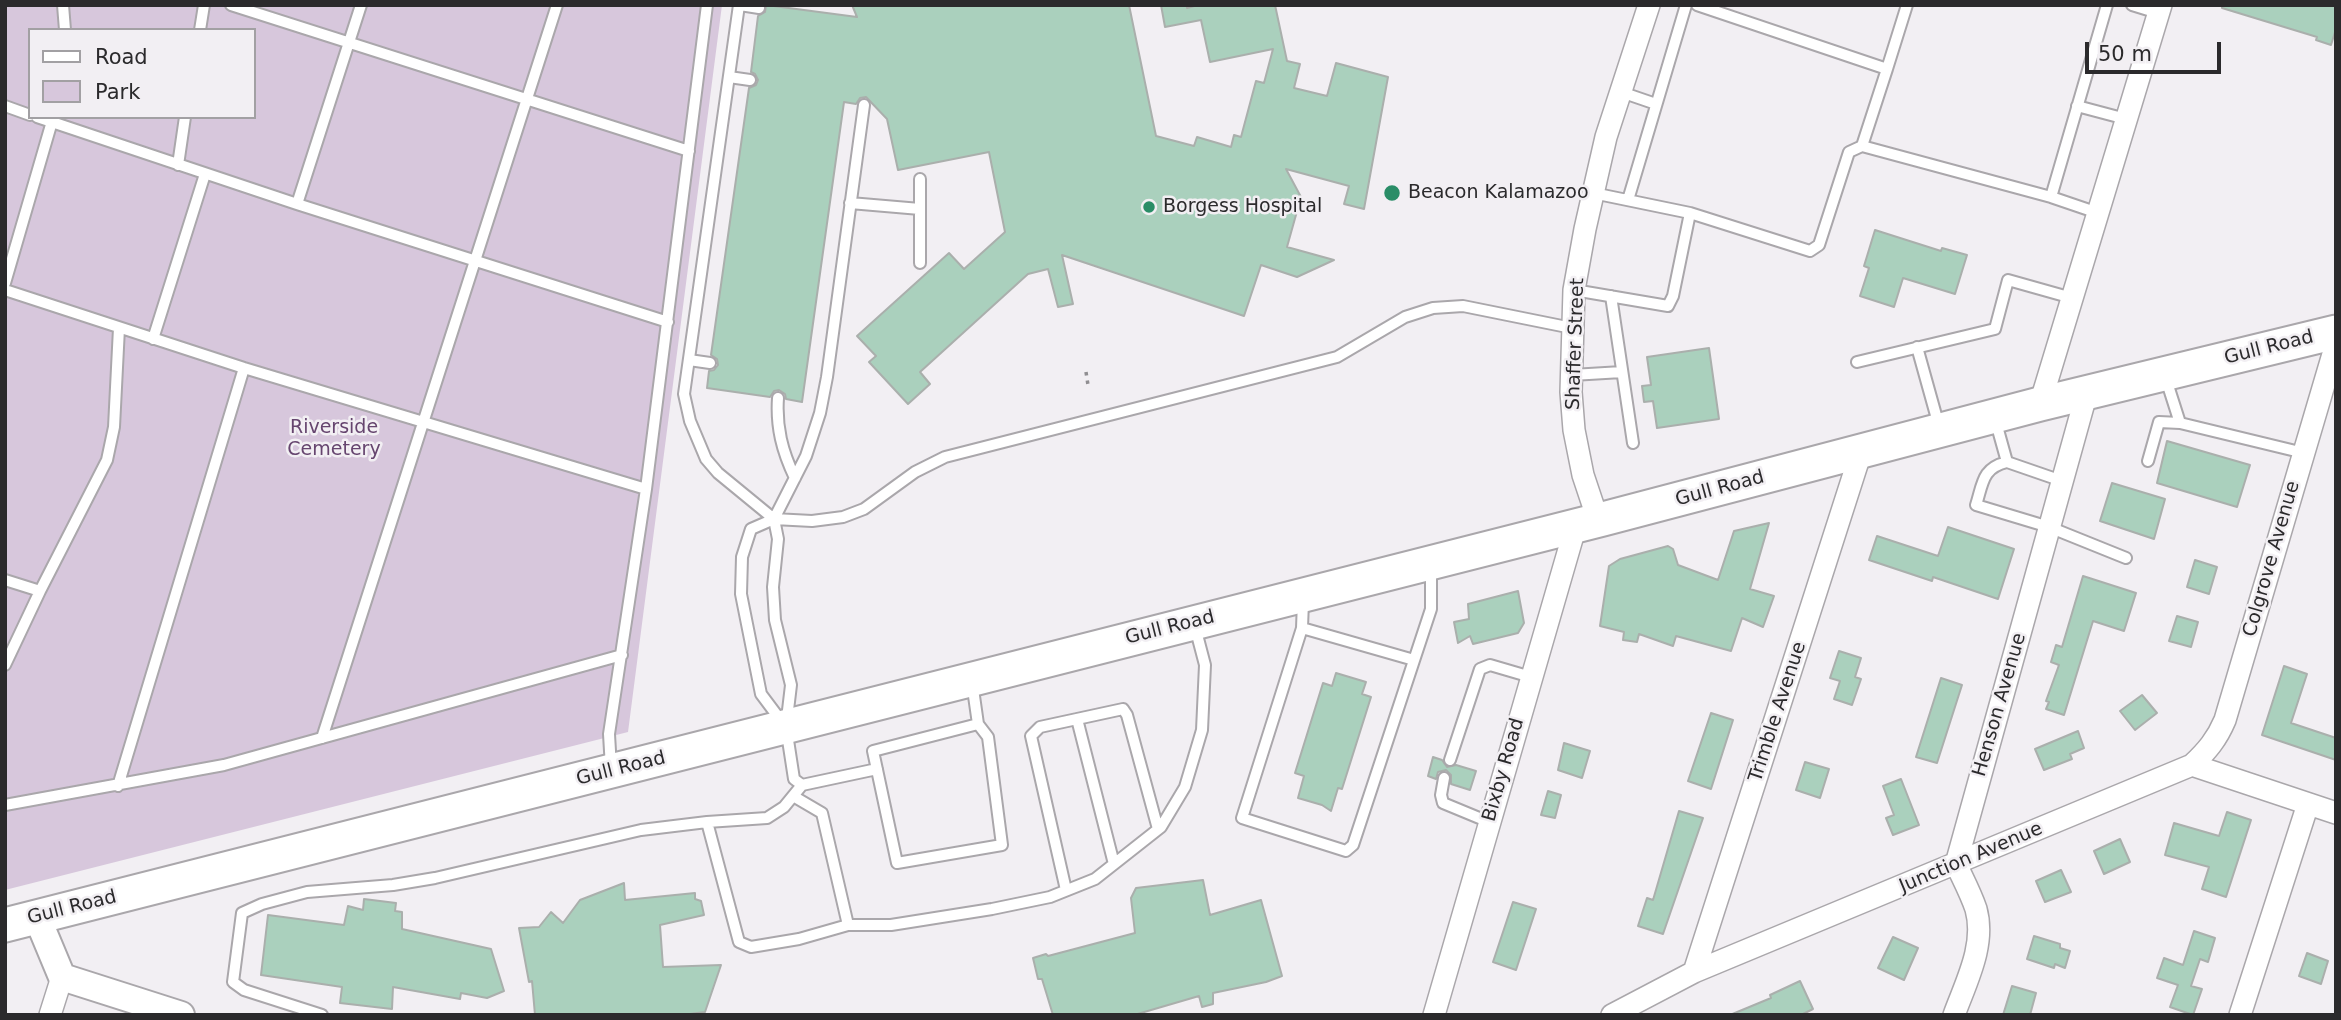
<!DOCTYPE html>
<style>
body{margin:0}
#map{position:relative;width:2341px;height:1020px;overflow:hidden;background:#f2eff3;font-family:"DejaVu Sans",sans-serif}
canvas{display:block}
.frame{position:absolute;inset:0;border:7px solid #2b2a2c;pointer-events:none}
.legend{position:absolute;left:28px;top:28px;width:228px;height:91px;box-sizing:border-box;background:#f2eff3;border:2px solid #a2a0a3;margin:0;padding:9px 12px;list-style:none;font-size:21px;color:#2b2a2c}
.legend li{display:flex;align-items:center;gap:14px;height:35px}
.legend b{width:35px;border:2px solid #a2a0a3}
.scale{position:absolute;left:2085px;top:42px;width:136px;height:32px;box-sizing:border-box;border:4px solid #2b2a2c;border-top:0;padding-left:9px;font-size:21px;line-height:24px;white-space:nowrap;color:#2b2a2c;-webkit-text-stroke:5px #f2eff3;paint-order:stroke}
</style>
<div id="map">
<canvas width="2341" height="1020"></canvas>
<div class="frame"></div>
<ul class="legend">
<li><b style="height:9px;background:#fff"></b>Road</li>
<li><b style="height:19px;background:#d7c7dc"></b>Park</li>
</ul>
<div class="scale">50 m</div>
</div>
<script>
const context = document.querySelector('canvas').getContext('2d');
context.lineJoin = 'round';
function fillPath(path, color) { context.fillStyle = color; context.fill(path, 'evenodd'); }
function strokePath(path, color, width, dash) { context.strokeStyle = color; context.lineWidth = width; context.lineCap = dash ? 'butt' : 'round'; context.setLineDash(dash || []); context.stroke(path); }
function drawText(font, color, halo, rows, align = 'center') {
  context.font = font + ' "DejaVu Sans",sans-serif'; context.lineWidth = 5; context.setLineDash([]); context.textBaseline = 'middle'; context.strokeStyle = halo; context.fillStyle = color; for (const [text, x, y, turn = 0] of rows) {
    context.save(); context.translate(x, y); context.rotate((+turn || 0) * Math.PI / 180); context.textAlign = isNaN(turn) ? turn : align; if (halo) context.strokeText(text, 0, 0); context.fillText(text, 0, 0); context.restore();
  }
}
fillPath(new Path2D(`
 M 5,5 L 722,5 L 628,732 L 5,890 ZM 30,30 L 254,30 L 254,117 L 30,117 Z`), '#d7c7dc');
const building = new Path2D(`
 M 766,5 L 857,17 L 852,5 L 1129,5 L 1156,136 L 1194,146 L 1197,137 L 1231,147 L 1234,135 L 1241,137 L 1256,81 L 1264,83 L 1273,49 L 1210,62 L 1201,20 L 1165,27 L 1161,5 L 1187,5 L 1187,8 L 1198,5 L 1275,5 L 1287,61 L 1300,64 L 1294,88 L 1327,96 L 1336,63 L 1388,77 L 1364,209 L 1344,204 L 1349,186 L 1286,169 L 1301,197 L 1287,247 L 1334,260 L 1297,277 L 1261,265 L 1244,316 L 1062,255 L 1073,304 L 1058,307 L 1048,269 L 1028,274 L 920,372 L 930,384 L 908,404 L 869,362 L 876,356 L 857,336 L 949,253 L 964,269 L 1005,232 L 989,152 L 898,170 L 887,119 L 866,97 L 860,98 L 856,104 L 844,102 L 802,402 L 786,399 L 785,394 L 779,390 L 774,391 L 770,397 L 707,388 L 709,371 L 714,370 L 718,365 L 717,359 L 711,355 L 749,88 L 756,85 L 758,80 L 755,74 L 751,72 L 758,16 L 765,12 Z
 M 2222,5 L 2336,5 L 2336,29 L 2331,45 L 2316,40 L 2317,37 L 2222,8 Z
 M 1875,230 L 1941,251 L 1942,248 L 1967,255 L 1955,294 L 1903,278 L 1894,307 L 1860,296 L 1869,268 L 1864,266 Z
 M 1709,348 L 1719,419 L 1657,428 L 1653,401 L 1644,402 L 1642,386 L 1651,385 L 1647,357 Z
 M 2167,441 L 2250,465 L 2237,507 L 2157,483 Z
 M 2112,483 L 2165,499 L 2154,539 L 2100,521 Z
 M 1769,523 L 1750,589 L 1774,596 L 1763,627 L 1742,618 L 1731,651 L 1676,636 L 1673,646 L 1639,634 L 1637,642 L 1623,640 L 1624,632 L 1600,626 L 1609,566 L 1620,559 L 1668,546 L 1673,549 L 1678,565 L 1718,580 L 1734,531 Z
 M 1948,527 L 2014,549 L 1998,599 L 1933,577 L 1932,581 L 1869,560 L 1877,536 L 1938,556 Z
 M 2195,560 L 2217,567 L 2209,594 L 2187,587 Z
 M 2083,576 L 2136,593 L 2124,631 L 2093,621 L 2064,715 L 2046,709 L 2049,702 L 2046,701 L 2059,665 L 2051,662 L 2056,645 L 2062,647 Z
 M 1518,591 L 1524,623 L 1518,633 L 1473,644 L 1470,636 L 1458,643 L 1454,622 L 1469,619 L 1468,604 Z
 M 2177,616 L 2198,622 L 2191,647 L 2169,641 Z
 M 1839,651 L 1861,658 L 1855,677 L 1861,679 L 1852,705 L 1834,699 L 1840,681 L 1830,678 Z
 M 2284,666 L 2307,674 L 2291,723 L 2336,738 L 2336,760 L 2262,735 Z
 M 1336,673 L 1366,682 L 1362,694 L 1371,697 L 1342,789 L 1338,788 L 1331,811 L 1322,805 L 1298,798 L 1304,776 L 1295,773 L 1323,683 L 1332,686 Z
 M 1941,678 L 1962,685 L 1937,763 L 1916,757 Z
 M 2142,695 L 2157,713 L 2135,730 L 2120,711 Z
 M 1711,713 L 1733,720 L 1711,789 L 1688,781 Z
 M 2078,731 L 2084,748 L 2070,754 L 2072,759 L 2044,770 L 2035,749 Z
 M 1564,743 L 1590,751 L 1582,778 L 1558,770 Z
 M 1433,757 L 1442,760 L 1447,767 L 1456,765 L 1476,771 L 1470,790 L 1451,784 L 1451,775 L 1446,770 L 1438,772 L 1436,779 L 1428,776 Z
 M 1805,762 L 1829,769 L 1820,798 L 1796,790 Z
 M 1901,779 L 1919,825 L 1893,835 L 1886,818 L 1894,815 L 1883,786 Z
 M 1548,791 L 1561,795 L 1555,818 L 1541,815 Z
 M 1679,811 L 1703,818 L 1663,934 L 1638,926 L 1647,898 L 1653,900 Z
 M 2227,812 L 2251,820 L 2226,897 L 2202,889 L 2209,867 L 2165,855 L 2174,823 L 2219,836 Z
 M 2120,839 L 2130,862 L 2104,874 L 2094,851 Z
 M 2061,870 L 2071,892 L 2045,902 L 2036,881 Z
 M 1203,880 L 1210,915 L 1261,900 L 1282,976 L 1266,982 L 1213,993 L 1213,1004 L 1202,1007 L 1199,996 L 1134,1015 L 1053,1015 L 1042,979 L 1038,979 L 1033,958 L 1046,954 L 1048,956 L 1135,933 L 1131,898 L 1136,888 Z
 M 624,883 L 625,900 L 695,893 L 695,899 L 701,901 L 704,915 L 660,925 L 663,967 L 721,965 L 705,1012 L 682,1015 L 535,1015 L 532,981 L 529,982 L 519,928 L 539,927 L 551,912 L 563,923 L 580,900 Z
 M 364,899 L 396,903 L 395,911 L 402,912 L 402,929 L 491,949 L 504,991 L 487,998 L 461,993 L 460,999 L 393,987 L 392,1009 L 340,1003 L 342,987 L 261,975 L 268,915 L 344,925 L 348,906 L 363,910 Z
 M 1513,902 L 1536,909 L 1516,970 L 1493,962 Z
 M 2194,931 L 2215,938 L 2208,962 L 2200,959 L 2191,986 L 2202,989 L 2193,1015 L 2170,1007 L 2178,985 L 2157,978 L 2164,958 L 2183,965 Z
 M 2034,936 L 2060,944 L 2060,948 L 2070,951 L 2065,968 L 2055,964 L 2054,968 L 2027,959 Z
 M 1893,937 L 1918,948 L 1904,980 L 1878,968 Z
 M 2307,953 L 2328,961 L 2321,984 L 2299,976 Z
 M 1800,981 L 1813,1009 L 1801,1015 L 1730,1015 L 1771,998 L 1770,995 Z
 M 2012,986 L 2036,993 L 2030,1015 L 2003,1015 Z`);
fillPath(building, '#aad0bd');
strokePath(building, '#aaafac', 2);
const service = new Path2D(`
 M 63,5 L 65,30
 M 231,5 L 689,151
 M 739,5 L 684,394 L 690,421 L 706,459 L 718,473 L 774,519 L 778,539 L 773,587 L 775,620 L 791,685 L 786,727 L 794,779 L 802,785 L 877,769
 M 740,5 L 759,8
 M 1697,5 L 1887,69 L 1907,5
 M 2132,5 L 2158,13
 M 200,30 L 204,5
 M 729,77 L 750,80
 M 1621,92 L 1656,104
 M 5,106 L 30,115
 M 2077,106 L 2126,119
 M 37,117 L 297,204 L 668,322
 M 1862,146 L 1887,69
 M 178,165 L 185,117
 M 1593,193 L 1690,213
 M 2051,197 L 2098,213
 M 1628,200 L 1686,5
 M 850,203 L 920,209 L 920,263
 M 297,204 L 361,5
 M 920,209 L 920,179
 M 5,283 L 53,118
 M 5,290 L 244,368 L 646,489
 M 1574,290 L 1668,306 L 1673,296 L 1690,213 L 1810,251 L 1819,245 L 1849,152 L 1862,146 L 2051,197 L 2107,5
 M 1611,296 L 1633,443
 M 153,339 L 205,174
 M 1917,347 L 1939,426
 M 689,360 L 710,363
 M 1857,362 L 1995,329 L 2008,280 L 2072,298
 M 1572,375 L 1622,372
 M 2165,376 L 2180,423 L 2304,453
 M 778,398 C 776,427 782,451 795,478
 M 1995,419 L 2007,462 L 2062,481
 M 2148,461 L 2159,422 L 2180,423
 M 2007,462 C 1982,468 1983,483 1976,505 L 2049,527 L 2126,558
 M 774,519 L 806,456 L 820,413 L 827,377 L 864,105
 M 5,580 L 40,591
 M 1303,601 L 1302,628 L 1242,818 L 1346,851 L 1353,845 L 1431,609 L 1431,568
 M 1302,628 L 1414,660
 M 5,665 L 40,591 L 107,460 L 114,427 L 119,328
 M 972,682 L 978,724 L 873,751 L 897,863 L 1002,845 L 988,737 L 978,724
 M 1077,719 L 1114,864
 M 782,722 L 761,694 L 741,594 L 742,557 L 751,529 L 774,519 L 812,521 L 843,517 L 864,509 L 915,472 L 945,457 L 1337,357 L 1405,317 L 1433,308 L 1463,306 L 1572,328
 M 322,738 L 557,5
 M 1450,760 L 1480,669 L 1490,665 L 1531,677
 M 611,768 L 609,734 L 646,489 L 707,5
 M 1444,778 L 1441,795 L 1443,803 L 1489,822
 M 118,786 L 244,368
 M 793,796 L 822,813 L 848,925
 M 5,805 L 224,765 L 622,655
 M 707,822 L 739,942 L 751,947 L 799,939 L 848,925 L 891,925 L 992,909 L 1050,897 L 1095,879 L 1161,827 L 1185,787 L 1202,730 L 1205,665 L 1195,627
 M 1066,890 L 1031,736 L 1040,727 L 1123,709 L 1127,715 L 1158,829
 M 322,1015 L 244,990 L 233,982 L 242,913 L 262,904 L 307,892 L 393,885 L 435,878 L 641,830 L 707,822 L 767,818 L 784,807 L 802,785`);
const minor = new Path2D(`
 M 2040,404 L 2161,5
 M 1598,520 L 1583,475 L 1574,430 L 1571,392 L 1574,290 L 1585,229 L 1606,137 L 1649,5
 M 2192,765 C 2207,751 2217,739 2225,720 L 2336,344
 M 1694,972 L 1861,452
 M 50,1015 L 62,977
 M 1434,1015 L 1576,525
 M 1612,1015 L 1694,972 L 2192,765 L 2336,813
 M 1954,1015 C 1966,982 1986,945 1976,909 C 1971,894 1963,879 1956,864 L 2087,392
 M 2240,1015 L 2308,804`);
const tertiary = new Path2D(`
 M 37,917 L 62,977 L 181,1015`);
const primary = new Path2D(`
 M 5,925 L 1603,519 L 2040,404 L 2336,332`);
strokePath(service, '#aaa7ab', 14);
strokePath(minor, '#aaa7ab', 24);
strokePath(tertiary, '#aaa7ab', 30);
strokePath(primary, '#aaa7ab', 37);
strokePath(new Path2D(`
 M 1086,372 L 1088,385`), '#908e91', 3.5, [3.5, 5]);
strokePath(service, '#fff', 10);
strokePath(minor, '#fff', 21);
strokePath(tertiary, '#fff', 26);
strokePath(primary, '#fff', 33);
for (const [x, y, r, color] of [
 [1392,193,9,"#2a8d67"],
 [1149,207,7,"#2a8d67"]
]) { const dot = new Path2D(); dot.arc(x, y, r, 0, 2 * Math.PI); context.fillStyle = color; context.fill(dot); strokePath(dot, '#f2eff3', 2.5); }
drawText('19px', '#2b2a2c', '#f2eff3', [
 ["Beacon Kalamazoo",1408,193],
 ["Borgess Hospital",1163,207]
], 'left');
drawText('19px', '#2b2a2c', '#f2eff3', [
 ["Shaffer Street",1576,344,-88],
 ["Gull Road",2269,348,-14],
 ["Gull Road",1720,489,-15],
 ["Colgrove Avenue",2272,559,-74],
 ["Gull Road",1170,628,-14],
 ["Henson Avenue",2000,705,-74],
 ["Trimble Avenue",1778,712,-72],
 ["Gull Road",621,769,-14],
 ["Bixby Road",1504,770,-74],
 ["Junction Avenue",1971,858,-23],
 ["Gull Road",72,908,-14]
]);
drawText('19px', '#66456f', '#f2eff3', [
 ["Riverside",334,428],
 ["Cemetery",334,450]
]);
</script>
